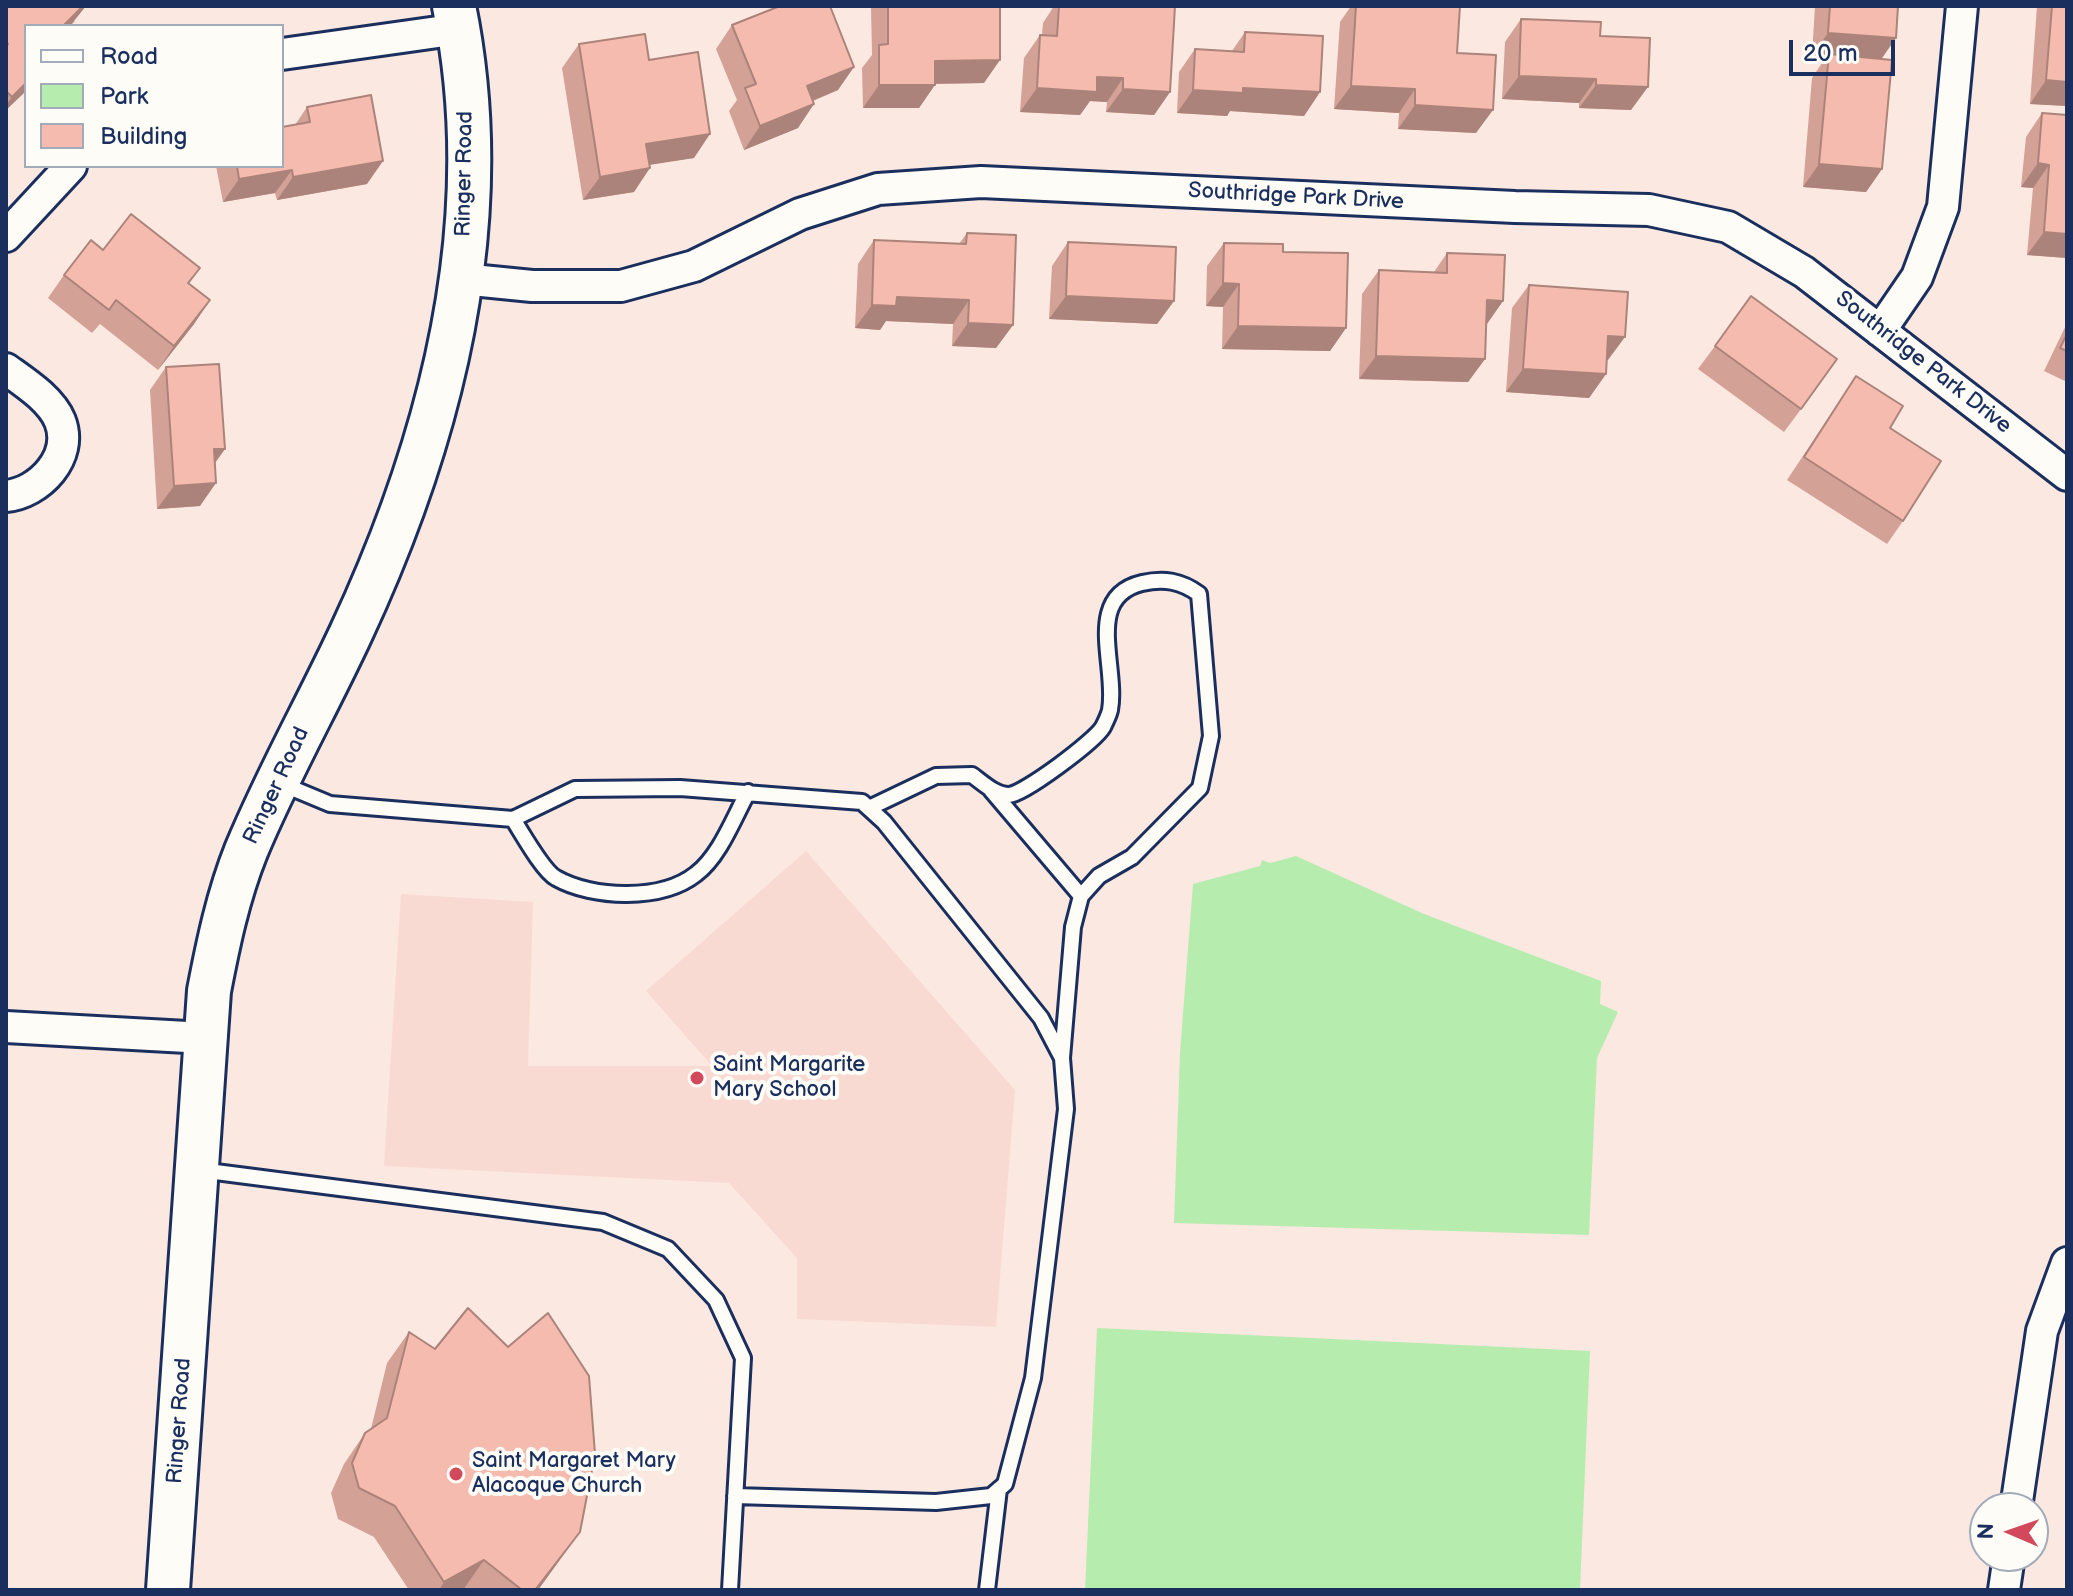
<!DOCTYPE html>
<style>
body{margin:0}
#map{position:relative;width:2073px;height:1596px;overflow:hidden;background:#fbe8e1;font-family:"Balsamiq Sans",sans-serif}
canvas{display:block}
.frame{position:absolute;inset:0;border:8px solid #1b2f5e;pointer-events:none}
.legend{position:absolute;left:24px;top:24px;width:260px;height:144px;box-sizing:border-box;background:#fdfcf7;border:2px solid #a3aaba;margin:0;padding:10px 14px;list-style:none;font-size:24px;color:#1b2f5e}
.legend li{display:flex;align-items:center;gap:16px;height:40px}
.legend b{width:40px;border:2px solid #a3aaba}
.north{position:absolute;left:1969px;top:1492px;width:80px;height:80px;box-sizing:border-box;background:#fdfcf7;border:2px solid #a3aaba;border-radius:50%;rotate:272deg;font-size:22px;font-weight:700;line-height:32px;text-align:center;color:#1b2f5e}
.north::after{content:'';display:block;margin:auto;width:28px;height:36px;background:#d1495b;clip-path:polygon(50% 0,100% 100%,50% 72%,0 100%)}
.scale{position:absolute;left:1789px;top:40px;width:106px;height:36px;box-sizing:border-box;border:4px solid #1b2f5e;border-top:0;padding-left:10px;font-size:24px;line-height:28px;white-space:nowrap;color:#1b2f5e;-webkit-text-stroke:6px #fdfcf7;paint-order:stroke}
</style>
<div id="map">
<canvas width="2073" height="1596"></canvas>
<div class="frame"></div>
<ul class="legend">
<li><b style="height:10px;background:#fdfcf7"></b>Road</li>
<li><b style="height:22px;background:#b6ecae"></b>Park</li>
<li><b style="height:22px;background:#f5bbae"></b>Building</li>
</ul>
<div class="north">N</div>
<div class="scale">20 m</div>
</div>
<script>
const context = document.querySelector('canvas').getContext('2d');
context.lineJoin = 'round';
function fillPath(path, color) { context.fillStyle = color; context.fill(path, 'evenodd'); }
function strokePath(path, color, width, dash) { context.strokeStyle = color; context.lineWidth = width; context.lineCap = dash ? 'butt' : 'round'; context.setLineDash(dash || []); context.stroke(path); }
function drawText(font, color, halo, rows, align = 'center') {
  context.font = font + ' "Balsamiq Sans",sans-serif'; context.lineWidth = 8; context.setLineDash([]); context.textBaseline = 'middle'; context.strokeStyle = halo; context.fillStyle = color; for (const [text, x, y, turn = 0] of rows) {
    context.save(); context.translate(x, y); context.rotate((+turn || 0) * Math.PI / 180); context.textAlign = isNaN(turn) ? turn : align; if (halo) context.strokeText(text, 0, 0); context.fillText(text, 0, 0); context.restore();
  }
}
fillPath(new Path2D(`
 M 806,851 L 1015,1090 L 996,1327 L 797,1319 L 797,1258 L 729,1183 L 384,1166 L 401,894 L 533,902 L 528,1066 L 712,1066 L 646,991 Z`), '#f9dad2');
fillPath(new Path2D(`
 M 1296,856 L 1424,914 L 1601,981 L 1600,1004 L 1618,1012 L 1597,1058 L 1589,1235 L 1174,1223 L 1180,1053 L 1193,884 L 1260,866 L 1262,860 L 1270,863 Z
 M 1097,1328 L 1590,1351 L 1580,1590 L 1085,1590 Z`), '#b6ecae');
const lane = new Path2D(`
 M 282,784 L 330,804 L 513,819 L 575,789 L 680,788 L 862,802 L 884,822 L 1041,1018 L 1062,1058 L 1066,1109 L 1033,1378 L 1005,1484 L 991,1496 L 936,1502 L 735,1496
 M 991,790 L 1081,896
 M 869,808 L 936,776 L 972,775 C 983,783 995,795 1009,795 C 1024,794 1095,741 1103,727 C 1105,723 1109,715 1110,710 C 1118,667 1083,597 1142,583 C 1164,578 1181,581 1199,594 L 1211,736 L 1200,788 L 1132,857 L 1099,876 L 1081,896 L 1073,927 L 1062,1058
 M 513,819 C 522,833 543,871 556,878 C 593,899 662,901 696,874 C 720,856 734,817 748,792
 M 200,1170 L 603,1222 L 668,1249 L 716,1300 L 743,1358 L 730,1590
 M 987,1590 L 999,1489`);
const street = new Path2D(`
 M 282,54 L 459,29
 M 6,236 L 71,166
 M 462,279 L 532,286 L 621,286 L 694,266 L 800,214 L 878,189 L 981,182 L 1515,207 L 1649,210 L 1728,227 L 1804,272 L 2067,475
 M 1880,331 L 1917,277 L 1943,207 L 1962,6
 M 6,369 C 24,382 51,399 60,421 C 74,457 39,493 6,496
 M 6,1027 L 205,1038
 M 2016,1508 L 2042,1331 L 2067,1263
 M 2004,1590 L 2009,1556`);
const secondary = new Path2D(`
 M 168,1590 L 209,991 C 218,944 228,896 246,851 C 277,776 317,706 351,633 C 442,438 498,221 454,6`);
strokePath(lane, '#1b2f5e', 20);
strokePath(street, '#1b2f5e', 36);
strokePath(secondary, '#1b2f5e', 48);
strokePath(lane, '#fdfcf7', 14);
strokePath(street, '#fdfcf7', 30);
strokePath(secondary, '#fdfcf7', 42);
fillPath(new Path2D(`
 M 6,6 L 75,21 L 70,26 L 26,26 L 26,91 L 6,110 Z
 M 871,6 L 1000,6 L 984,83 L 935,84 L 919,108 L 863,108 L 862,68 L 872,55 Z
 M 1054,6 L 1167,6 L 1170,92 L 1154,115 L 1106,112 L 1107,102 L 1090,101 L 1080,115 L 1020,112 L 1024,58 L 1040,35 L 1042,35 L 1043,23 Z
 M 1351,6 L 1460,6 L 1457,53 L 1476,133 L 1398,129 L 1399,113 L 1334,109 L 1340,22 Z
 M 1815,6 L 1898,6 L 1881,59 L 1882,169 L 1866,192 L 1803,187 L 1812,78 L 1826,57 L 1812,56 Z
 M 2037,6 L 2067,6 L 2067,106 L 2030,104 Z
 M 1521,19 L 1600,36 L 1631,110 L 1579,108 L 1579,103 L 1502,99 L 1505,42 Z
 M 732,25 L 838,90 L 813,101 L 798,128 L 744,150 L 729,111 L 737,100 L 716,49 Z
 M 1245,32 L 1320,92 L 1304,116 L 1230,111 L 1227,116 L 1177,113 L 1179,72 L 1195,49 L 1232,51 Z
 M 579,44 L 694,158 L 650,164 L 634,192 L 583,200 L 562,68 Z
 M 307,107 L 367,184 L 277,200 L 275,193 L 223,202 L 216,166 L 282,166 L 295,125 Z
 M 2042,113 L 2067,115 L 2067,258 L 2027,255 L 2033,188 L 2021,187 L 2026,137 Z
 M 967,233 L 1013,325 L 996,348 L 952,346 L 953,324 L 886,321 L 880,330 L 855,328 L 858,264 L 874,240 L 959,244 Z
 M 1068,242 L 1174,301 L 1157,324 L 1049,319 L 1052,266 Z
 M 1224,243 L 1283,252 L 1346,328 L 1330,351 L 1222,349 L 1223,307 L 1206,306 L 1207,266 Z
 M 103,250 L 200,268 L 189,284 L 210,300 L 194,324 L 158,370 L 100,324 L 92,333 L 48,298 L 64,275 Z
 M 1447,253 L 1503,301 L 1486,324 L 1485,359 L 1468,382 L 1359,379 L 1362,294 L 1379,270 L 1434,272 Z
 M 1529,285 L 1608,360 L 1607,360 L 1606,374 L 1589,398 L 1506,392 L 1512,308 Z
 M 2067,323 L 2067,382 L 2044,371 Z
 M 1715,346 L 1821,382 L 1784,432 L 1698,369 Z
 M 166,367 L 225,449 L 215,463 L 200,506 L 157,509 L 150,390 Z
 M 1856,376 L 1890,428 L 1903,521 L 1887,544 L 1787,480 Z
 M 409,1332 L 580,1532 L 538,1590 L 409,1590 L 374,1537 L 338,1519 L 331,1493 L 344,1464 L 365,1433 L 371,1429 L 387,1363 Z`), '#d3a196');
fillPath(new Path2D(`
 M 83,6 L 86,6 L 70,26 L 63,26 Z
 M 1828,33 L 1896,38 L 1880,61 L 1829,54 L 1826,57 L 1812,56 Z
 M 1000,60 L 984,83 L 919,84 L 935,61 Z
 M 854,67 L 838,90 L 790,110 L 807,86 Z
 M 1519,76 L 1596,79 L 1579,103 L 1502,99 Z
 M 1097,77 L 1123,78 L 1107,102 L 1090,101 L 1080,115 L 1020,112 L 1037,88 Z
 M 2046,80 L 2067,82 L 2067,106 L 2030,104 Z
 M 26,83 L 26,91 L 6,110 L 6,105 L 12,97 Z
 M 879,85 L 935,85 L 919,108 L 863,108 Z
 M 1596,85 L 1648,87 L 1631,110 L 1579,108 Z
 M 1351,86 L 1415,89 L 1399,113 L 1334,109 Z
 M 1243,88 L 1320,92 L 1304,116 L 1230,111 L 1227,116 L 1177,113 L 1193,90 Z
 M 1123,89 L 1170,92 L 1154,115 L 1106,112 Z
 M 814,104 L 798,128 L 744,150 L 760,126 Z
 M 1415,105 L 1493,110 L 1476,133 L 1398,129 Z
 M 710,134 L 694,158 L 630,168 L 646,144 Z
 M 383,161 L 367,184 L 277,200 L 293,177 Z
 M 2038,163 L 2049,165 L 2033,188 L 2021,187 Z
 M 1819,164 L 1882,169 L 1866,192 L 1803,187 Z
 M 650,168 L 634,192 L 583,200 L 600,177 Z
 M 292,170 L 275,193 L 223,202 L 239,179 Z
 M 2044,232 L 2067,234 L 2067,258 L 2027,255 Z
 M 1223,283 L 1239,284 L 1223,307 L 1206,306 Z
 M 1066,296 L 1174,301 L 1157,324 L 1049,319 Z
 M 897,297 L 969,300 L 953,324 L 886,321 L 880,330 L 855,328 L 872,305 Z
 M 210,300 L 194,324 L 158,370 L 174,346 Z
 M 1487,300 L 1503,301 L 1487,324 L 1470,324 Z
 M 968,323 L 1013,325 L 996,348 L 952,346 Z
 M 1238,326 L 1346,328 L 1330,351 L 1222,349 Z
 M 1608,336 L 1625,337 L 1608,360 L 1592,359 Z
 M 1376,356 L 1485,359 L 1468,382 L 1359,379 Z
 M 1523,369 L 1606,374 L 1589,398 L 1506,392 Z
 M 214,449 L 225,449 L 208,472 Z
 M 216,483 L 200,506 L 157,509 L 174,486 Z
 M 580,1532 L 538,1590 L 535,1590 Z
 M 484,1560 L 463,1590 L 439,1590 L 444,1582 Z`), '#ac837a');
const building = new Path2D(`
 M 6,6 L 83,6 L 63,26 L 26,26 L 26,83 L 12,97 L 6,91 L 6,46 L 8,44 L 6,42 Z
 M 780,6 L 830,6 L 854,67 L 807,86 L 814,104 L 760,126 L 745,88 L 756,84 L 732,25 Z
 M 888,6 L 1000,6 L 1000,60 L 935,61 L 935,85 L 879,85 L 879,45 L 888,44 Z
 M 1059,6 L 1175,6 L 1170,92 L 1123,89 L 1123,78 L 1097,77 L 1097,92 L 1037,88 L 1040,35 L 1057,36 Z
 M 1356,6 L 1460,6 L 1457,53 L 1496,55 L 1493,110 L 1415,105 L 1415,89 L 1351,86 Z
 M 1830,6 L 1898,6 L 1896,38 L 1828,33 Z
 M 2052,6 L 2067,6 L 2067,82 L 2046,80 Z
 M 1521,19 L 1601,22 L 1600,36 L 1650,38 L 1648,87 L 1596,85 L 1596,79 L 1519,76 Z
 M 1245,32 L 1323,36 L 1320,92 L 1243,88 L 1243,93 L 1193,90 L 1195,49 L 1244,52 Z
 M 645,34 L 649,60 L 698,52 L 710,134 L 646,144 L 650,168 L 600,177 L 579,44 Z
 M 1829,54 L 1892,60 L 1882,169 L 1819,164 Z
 M 371,95 L 383,161 L 293,177 L 292,170 L 239,179 L 237,166 L 282,166 L 282,127 L 310,122 L 307,107 Z
 M 2042,113 L 2067,115 L 2067,234 L 2044,232 L 2049,165 L 2038,163 Z
 M 131,214 L 200,268 L 188,283 L 210,300 L 174,346 L 116,300 L 109,310 L 64,275 L 91,240 L 103,250 Z
 M 967,233 L 1016,235 L 1013,325 L 968,323 L 969,300 L 897,297 L 896,306 L 872,305 L 874,240 L 966,244 Z
 M 1068,242 L 1176,247 L 1174,301 L 1066,296 Z
 M 1224,243 L 1283,244 L 1283,252 L 1348,253 L 1346,328 L 1238,326 L 1239,284 L 1223,283 Z
 M 1447,253 L 1505,255 L 1503,301 L 1487,300 L 1485,359 L 1376,356 L 1379,270 L 1447,273 Z
 M 1529,285 L 1628,292 L 1625,337 L 1608,336 L 1606,374 L 1523,369 Z
 M 1751,296 L 1837,359 L 1801,409 L 1715,346 Z
 M 2067,334 L 2067,351 L 2060,348 Z
 M 219,364 L 225,449 L 214,449 L 216,483 L 174,486 L 166,367 Z
 M 1856,376 L 1903,406 L 1890,428 L 1941,461 L 1903,521 L 1804,457 Z
 M 468,1308 L 508,1347 L 548,1313 L 589,1376 L 595,1454 L 580,1532 L 535,1590 L 522,1590 L 484,1560 L 444,1582 L 395,1506 L 359,1488 L 352,1463 L 365,1433 L 387,1418 L 409,1332 L 435,1349 Z`);
fillPath(building, '#f5bbae');
strokePath(building, '#ac837a', 2);
for (const [x, y, r, color] of [
 [697,1078,8,"#d1495b"],
 [456,1474,8,"#d1495b"]
]) { const dot = new Path2D(); dot.arc(x, y, r, 0, 2 * Math.PI); context.fillStyle = color; context.fill(dot); strokePath(dot, '#fdfcf7', 3); }
drawText('22px', '#1b2f5e', '#fdfcf7', [
 ["Ringer Road",465,174,-89],
 ["Southridge Park Drive",1296,197,3],
 ["Southridge Park Drive",1923,363,38],
 ["Ringer Road",277,786,-65],
 ["Ringer Road",180,1421,-86]
]);
drawText('22px', '#1b2f5e', '#fdfcf7', [
 ["Saint Margarite",713,1065],
 ["Mary School",713,1090],
 ["Saint Margaret Mary",472,1461],
 ["Alacoque Church",472,1486]
], 'left');
</script>
